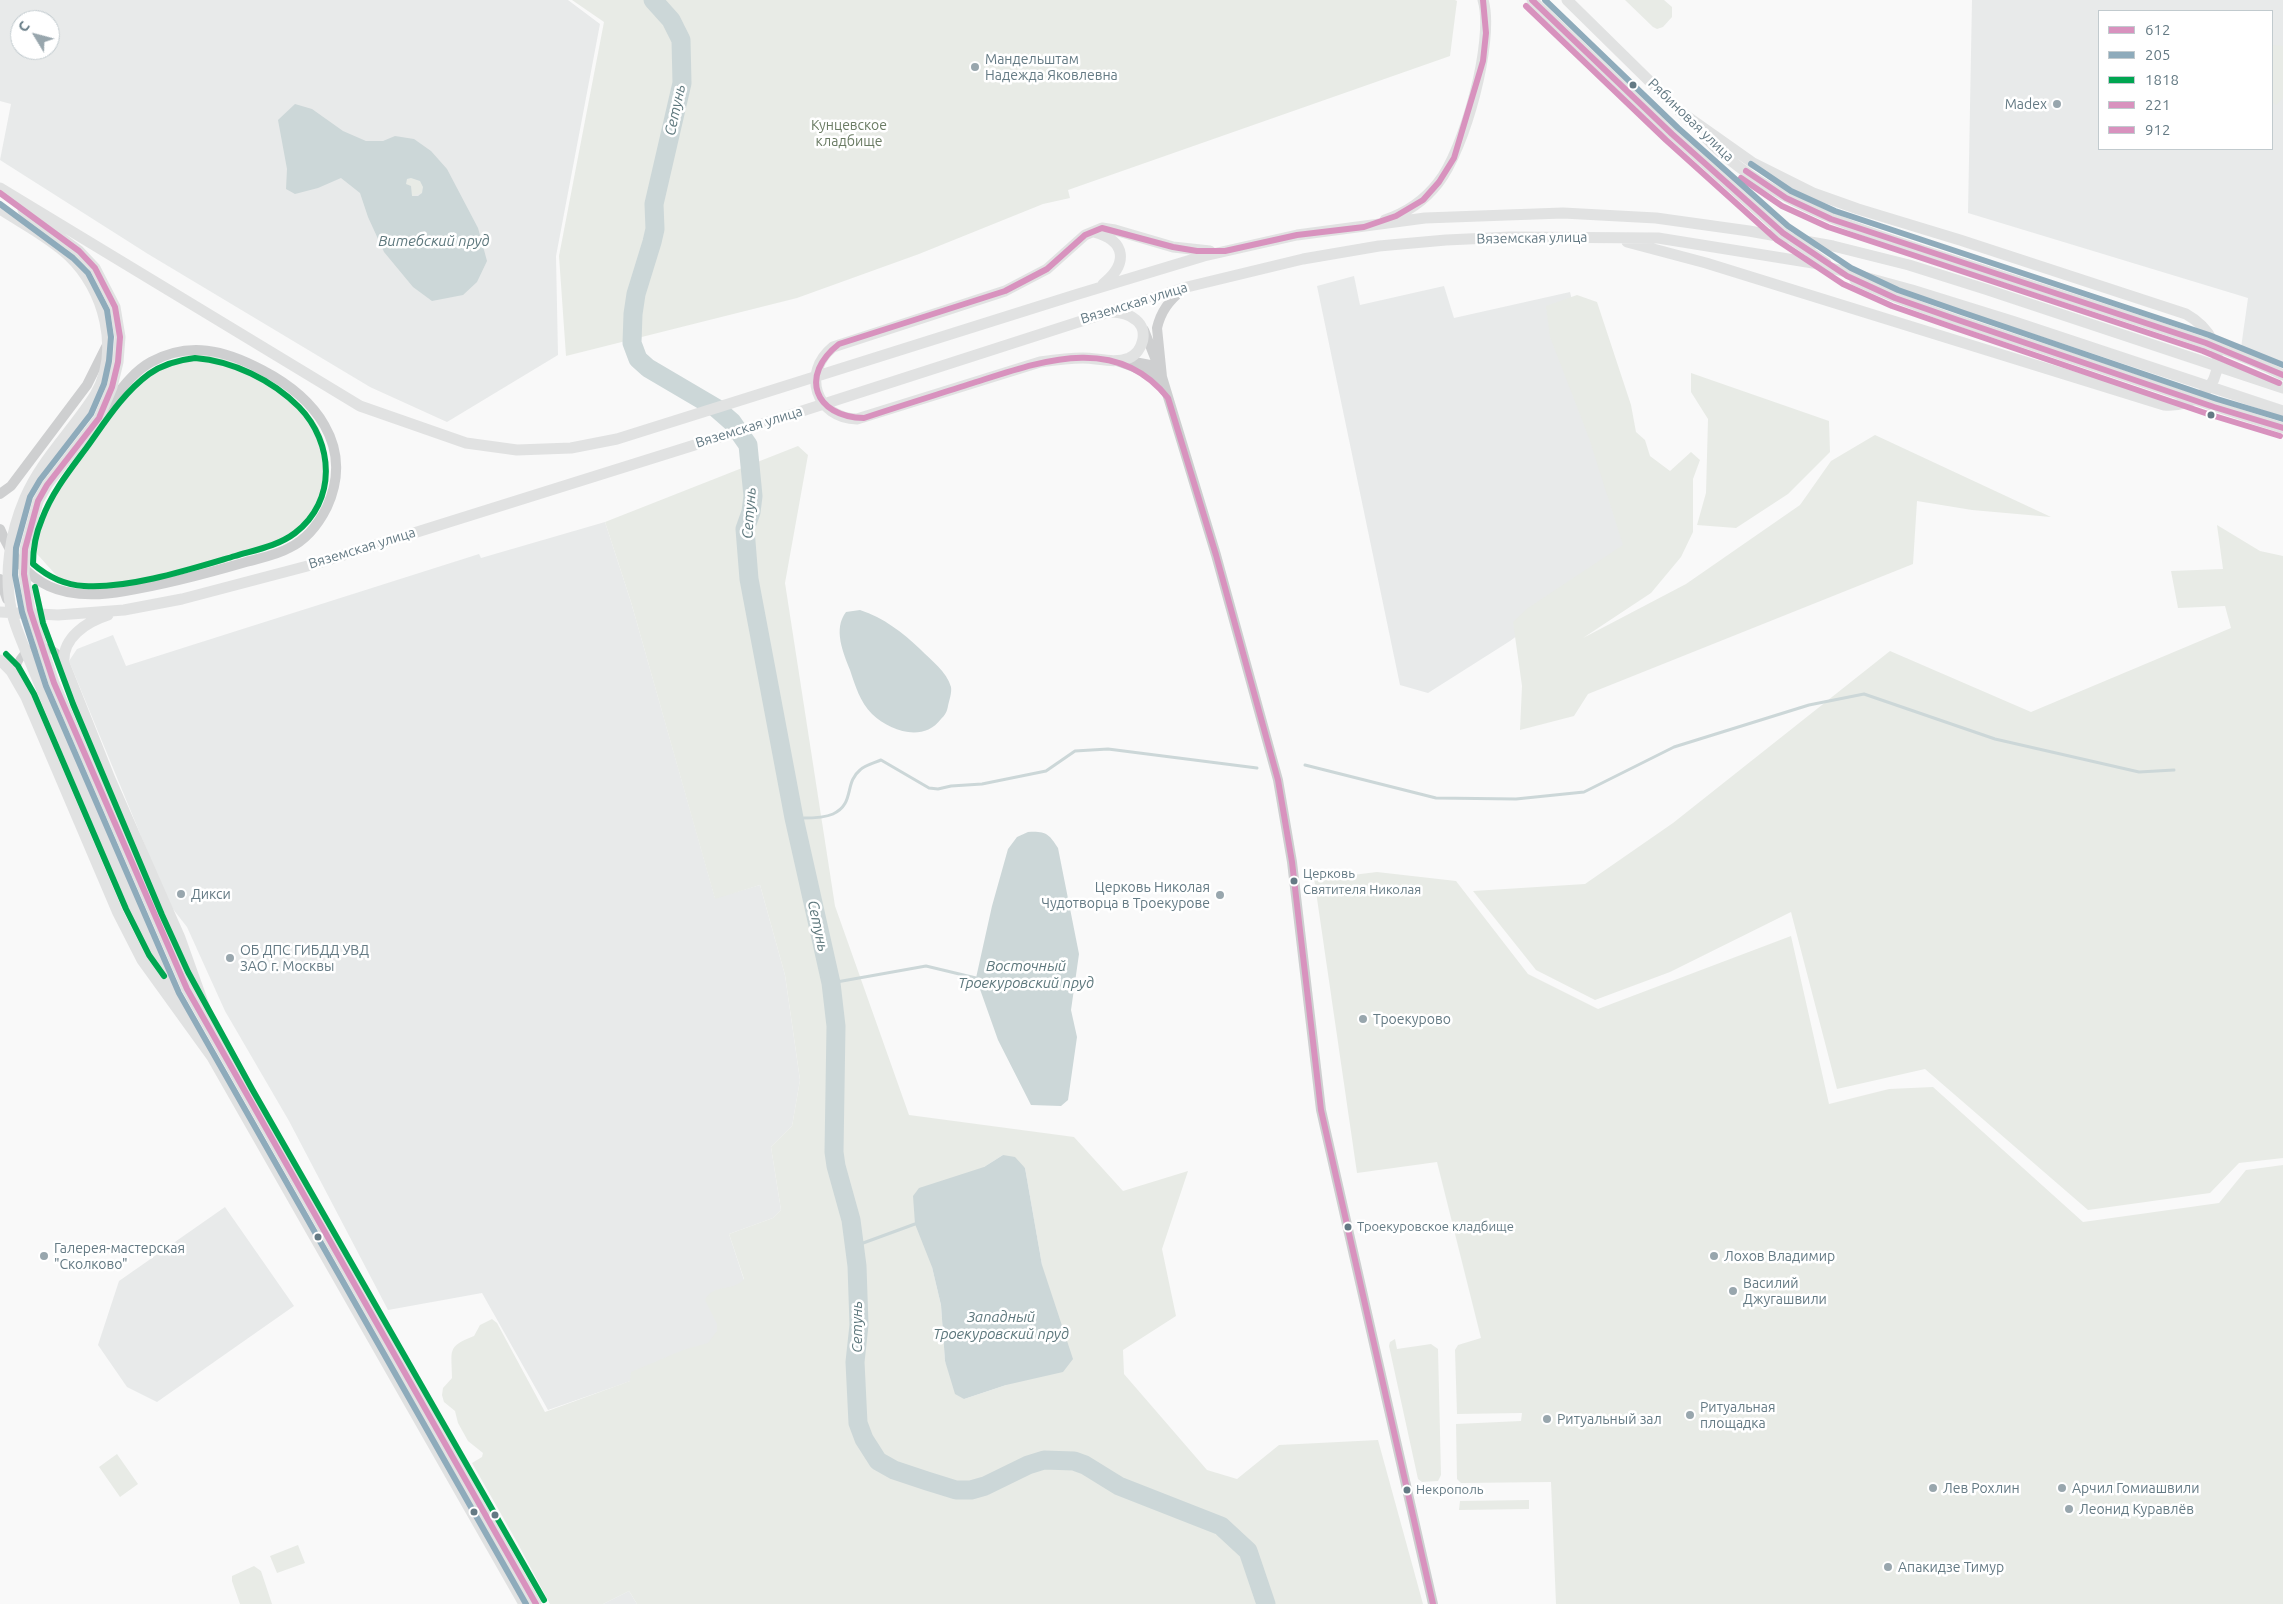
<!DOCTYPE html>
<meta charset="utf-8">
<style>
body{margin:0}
#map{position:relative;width:2283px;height:1604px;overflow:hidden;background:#f9f9f9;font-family:Ubuntu,sans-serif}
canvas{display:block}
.legend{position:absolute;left:2098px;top:10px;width:175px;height:140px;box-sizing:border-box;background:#fff;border:1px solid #c1cace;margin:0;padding:6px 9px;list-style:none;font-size:15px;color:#647a84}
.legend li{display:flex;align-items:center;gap:10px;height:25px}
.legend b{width:25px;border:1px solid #c1cace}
.north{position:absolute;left:10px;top:10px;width:50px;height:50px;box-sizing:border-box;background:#fff;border:1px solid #c1cace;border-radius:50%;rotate:307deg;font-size:14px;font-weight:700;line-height:20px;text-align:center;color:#647a84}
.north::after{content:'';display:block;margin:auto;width:18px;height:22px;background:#98a6ad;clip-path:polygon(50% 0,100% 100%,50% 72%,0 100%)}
</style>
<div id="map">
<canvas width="2283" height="1604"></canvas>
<ul class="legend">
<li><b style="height:6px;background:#d892be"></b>612</li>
<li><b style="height:6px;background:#8eabbb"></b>205</li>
<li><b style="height:6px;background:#00a651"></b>1818</li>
<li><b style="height:6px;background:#d892be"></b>221</li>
<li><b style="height:6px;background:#d892be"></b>912</li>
</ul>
<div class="north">С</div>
</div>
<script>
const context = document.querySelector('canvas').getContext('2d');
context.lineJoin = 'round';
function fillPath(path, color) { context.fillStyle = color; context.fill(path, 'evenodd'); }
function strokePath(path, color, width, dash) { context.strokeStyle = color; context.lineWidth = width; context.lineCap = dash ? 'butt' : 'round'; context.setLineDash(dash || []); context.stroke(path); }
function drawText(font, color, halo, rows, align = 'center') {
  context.font = font + ' Ubuntu,sans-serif'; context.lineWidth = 5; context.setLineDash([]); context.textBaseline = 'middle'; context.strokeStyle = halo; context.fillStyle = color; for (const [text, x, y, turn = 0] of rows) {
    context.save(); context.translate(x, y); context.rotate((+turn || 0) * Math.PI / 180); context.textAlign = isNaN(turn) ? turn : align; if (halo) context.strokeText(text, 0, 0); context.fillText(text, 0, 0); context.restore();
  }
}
fillPath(new Path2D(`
 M 0,0 L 568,0 L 600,24 L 556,256 L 558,355 L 447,422 L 370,387 L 148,254 L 0,160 L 11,104 L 0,101 ZM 20,20 L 50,20 L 50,50 L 20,50 Z
 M 1972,0 L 2283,0 L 2283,363 L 2241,348 L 2248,298 L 1968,213 ZM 2099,11 L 2272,11 L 2272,149 L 2099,149 Z
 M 1354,276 L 1360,305 L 1444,286 L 1454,318 L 1570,292 L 1633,549 L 1510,641 L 1428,693 L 1400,685 L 1317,286 Z
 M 605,522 L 631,602 L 715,898 L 760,885 L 785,975 L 800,1080 L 792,1126 L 771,1147 L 781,1210 L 773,1218 L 729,1234 L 762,1335 L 548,1410 L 482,1293 L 388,1310 L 289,1121 L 225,1011 L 187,927 L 169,904 L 69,661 L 77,649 L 113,635 L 126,666 L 479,554 L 481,558 Z
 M 225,1207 L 294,1306 L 157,1402 L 127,1387 L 98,1345 L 119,1281 Z
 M 629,1591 L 637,1604 L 603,1604 Z`), '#e8eaea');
fillPath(new Path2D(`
 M 572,0 L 1455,0 L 1457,1 L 1450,56 L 1068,190 L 1070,198 L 1043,204 L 919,254 L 797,298 L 566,356 L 559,256 L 604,22 Z
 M 1625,0 L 1664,0 L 1672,7 L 1672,17 L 1663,27 L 1657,29 L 1653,27 Z
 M 2272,45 L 2283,46 L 2283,98 L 2276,105 L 2272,102 Z
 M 411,178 L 420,181 L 423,187 L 422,193 L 412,196 L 411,190 L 406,184 L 407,179 Z
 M 1577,295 L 1597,302 L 1631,405 L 1636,432 L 1645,440 L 1650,456 L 1670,471 L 1691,452 L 1700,460 L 1693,479 L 1693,532 L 1681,557 L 1651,593 L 1583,638 L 1686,584 L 1800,505 L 1831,461 L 1875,435 L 2051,517 L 1972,510 L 1917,501 L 1913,564 L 1588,694 L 1574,716 L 1520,730 L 1522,686 L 1513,622 L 1528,608 L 1623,545 L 1589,438 L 1550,337 L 1546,306 Z
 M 191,354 C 225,355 244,365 271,383 C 308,407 332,430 327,477 C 326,494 321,509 310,523 C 289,550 176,577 140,582 C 128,584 115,584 102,586 C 95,586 84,589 76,588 C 61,584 47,564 36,553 L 38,529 L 55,491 L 136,381 L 150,369 Z
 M 1691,373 L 1829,421 L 1830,452 L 1788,494 L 1736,528 L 1697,525 L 1706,493 L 1708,419 L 1691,392 Z
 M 798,446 L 808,455 L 785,583 L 835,906 L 909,1115 L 1074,1137 L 1123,1191 L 1188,1171 L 1162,1249 L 1176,1316 L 1123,1350 L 1124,1374 L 1207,1470 L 1237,1479 L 1279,1445 L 1378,1440 L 1423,1604 L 637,1604 L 629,1591 L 603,1604 L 550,1604 L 517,1542 L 472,1463 L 482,1457 L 483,1453 L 468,1441 L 458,1423 L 455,1411 L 444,1402 L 442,1395 L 443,1388 L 452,1378 C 452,1350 446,1347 474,1336 L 480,1325 L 492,1319 L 497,1323 L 545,1412 L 630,1381 L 631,1372 L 683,1350 L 708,1343 L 717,1331 L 717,1324 L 705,1300 C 713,1283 734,1292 744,1279 L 729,1234 L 773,1218 L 781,1210 L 771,1147 L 792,1126 L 800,1080 L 785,975 L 760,885 L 715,899 L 631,602 L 605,522 ZM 1003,1155 L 1025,1168 L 1042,1265 L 1006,1385 L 964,1399 L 945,1361 L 941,1305 L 932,1267 L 984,1167 Z
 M 2217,525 L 2260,551 L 2283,556 L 2283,1158 L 2239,1163 L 2210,1193 L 2088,1210 L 1925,1069 L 1837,1089 L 1791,912 L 1670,972 L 1595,1000 L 1536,970 L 1473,891 L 1585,884 L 1673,823 L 1890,651 L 2031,712 L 2231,628 L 2225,606 L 2178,608 L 2171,571 L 2223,569 Z
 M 1313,871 L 1336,877 L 1377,872 L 1456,881 L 1528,974 L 1598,1009 L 1791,936 L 1829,1104 L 1889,1089 L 1933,1087 L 2083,1222 L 2219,1203 L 2246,1170 L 2283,1165 L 2283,1604 L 1556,1604 L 1551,1482 L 1461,1483 L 1457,1479 L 1456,1424 L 1521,1421 L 1522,1413 L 1457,1414 L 1455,1350 L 1458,1345 L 1481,1338 L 1437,1162 L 1357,1173 Z
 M 1395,1339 L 1397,1349 L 1431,1344 L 1438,1349 L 1441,1475 L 1438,1481 L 1422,1482 L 1418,1479 L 1389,1346 L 1390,1342 Z
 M 117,1454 L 138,1484 L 120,1497 L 99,1467 Z
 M 1529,1500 L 1529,1509 L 1459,1510 L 1460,1501 Z
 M 298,1545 L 305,1563 L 277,1573 L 270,1556 Z
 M 254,1566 L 261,1571 L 272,1604 L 240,1604 L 232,1581 L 232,1576 Z`), '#e8ebe6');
fillPath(new Path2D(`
 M 295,104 L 312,109 L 343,131 L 366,141 L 383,141 L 395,136 L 414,139 L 431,151 L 447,169 L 478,228 L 487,261 L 477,282 L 463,295 L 432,301 L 413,287 L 384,252 L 368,217 L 360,193 L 341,178 L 318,188 L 295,194 L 286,189 L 287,169 L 278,120 ZM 411,178 L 420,181 L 423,187 L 422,193 L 418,196 L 412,196 L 411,186 L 406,184 L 407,179 Z
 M 860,610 C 884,618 902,632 920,649 C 931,660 947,672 951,687 C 952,693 949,701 948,706 C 947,712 945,715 941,719 C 923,743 890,731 872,714 C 860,702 855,685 850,670 C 843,652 833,629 846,612 Z
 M 1028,832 C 1046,831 1049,834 1058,848 L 1079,954 L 1071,1010 L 1077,1037 L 1068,1100 L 1061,1106 L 1031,1105 L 998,1040 L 976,978 L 992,906 L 1008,849 L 1017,837 Z
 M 1003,1155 L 1015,1157 L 1025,1168 L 1042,1265 L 1073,1359 L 1063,1372 L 1006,1385 L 964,1399 L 955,1394 L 945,1361 L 941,1305 L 932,1267 L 915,1224 L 913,1196 L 919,1188 L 984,1167 Z`), '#ccd7d8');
strokePath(new Path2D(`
 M 1305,765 L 1436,798 L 1516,799 L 1584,792 L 1674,747 L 1809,705 L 1864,694 L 1995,739 L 2139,772 L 2174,770
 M 794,818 C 806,818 822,819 833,814 C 855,804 844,783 860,770 C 865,765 874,763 881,760 L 929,788 L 938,789 L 951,786 L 982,784 L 1046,771 L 1075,751 L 1108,749 L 1257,768
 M 831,983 L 926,966 L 976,978
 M 855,1246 L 915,1224`), '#ccd7d8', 3);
strokePath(new Path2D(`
 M 653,0 L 671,20 L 681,40 L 682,83 L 654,204 L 655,229 L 652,242 L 636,294 L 633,314 L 632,343 L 638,359 L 648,368 L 716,408 L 732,422 L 748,445 L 753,496 L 751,512 L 745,529 L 749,579 L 794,818 L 831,983 L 836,1026 L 834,1152 L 836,1166 L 851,1220 L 857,1266 L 859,1325 L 855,1362 L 858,1423 L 864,1439 L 878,1461 L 894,1470 L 927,1481 L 956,1490 L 971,1490 L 985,1486 L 1028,1465 L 1044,1460 L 1074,1461 L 1085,1465 L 1119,1486 L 1221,1526 L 1248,1551 L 1266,1604`), '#ccd7d8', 19);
strokePath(new Path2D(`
 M 16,677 C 13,648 49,635 63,661`), '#cecfd0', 8);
strokePath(new Path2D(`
 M 1182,290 C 1169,301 1161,311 1157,328 L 1162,377 L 1216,555 L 1278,780 L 1292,862 L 1321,1110 L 1433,1604
 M 1144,330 L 1157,363
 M 1117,361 C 1135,367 1153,373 1164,390
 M 1129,361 L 1150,365 L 1160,374
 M 0,494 L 11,486 L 87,385 L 106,347
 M 0,529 C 24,588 65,602 125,591 C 168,584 205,574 246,562 C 260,558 277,555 289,548 C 306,540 319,523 327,507 C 355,445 314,397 262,370 C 225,350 189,341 151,362 C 131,373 118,394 104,411
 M 0,579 L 7,599`), '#cecfd0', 10);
strokePath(new Path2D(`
 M 1532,0 L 1672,134 L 1783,233 L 1826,263
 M 1567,0 L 1690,121
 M 1706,138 C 1768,202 1855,228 1937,255 C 2001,276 2066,297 2131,318 C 2182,335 2235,351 2283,375
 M 0,188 L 360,406 L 466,443 L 517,450 L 571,448 L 617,439 L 1075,295 L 1204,256 L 1297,235 L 1425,218 L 1507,215 L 1563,213 L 1656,218 L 1749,231 L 1833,246 L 1909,265 L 1985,289 L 2283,388
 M 0,209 C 23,224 49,237 69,256 C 104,289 121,351 95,395 C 73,430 41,460 25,498 C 10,533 3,575 12,613 C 15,626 21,639 26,652 L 146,937 L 184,1009
 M 23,210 L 79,251 L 95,268 L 115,307 L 120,337 L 118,362 L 112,387 L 99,418 L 47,485 L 38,501 L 25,549 L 24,574 L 30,610 L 54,683 L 187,989 L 536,1604
 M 1385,220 C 1406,213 1424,201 1438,183 C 1464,151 1495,40 1483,0
 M 1094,232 C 1127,241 1128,264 1103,284
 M 1627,242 L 1706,263 L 2164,405 C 2222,409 2238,343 2186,314 L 1960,240 L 1858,209 L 1813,193 L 1753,163 L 1685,115
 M 1855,280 C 1921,310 1990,331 2059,354 C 2134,379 2208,405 2283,428
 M 1111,312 C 1119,312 1129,314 1136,320 C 1149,330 1143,352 1129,358 C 1114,364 1098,358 1083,358 C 1068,358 1054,360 1040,362 L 857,419 C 816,418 801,373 833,347 L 1005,291 L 1047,269 L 1085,235 L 1102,228 L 1115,230 L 1173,247 L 1210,251
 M 0,612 L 58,615 L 124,610 L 182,599 L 315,564 L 768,422 L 1187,287 L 1303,259 L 1379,246 L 1446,240 L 1511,237 L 1658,238 L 1813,263 L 1912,290 L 2015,322 L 2283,411
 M 108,615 C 86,622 62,638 64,663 L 110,779 L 180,938 L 206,1011
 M 0,660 L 11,671 L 26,697 L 118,913 L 142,960 L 212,1057 L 524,1604`), '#e1e2e2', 11);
strokePath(new Path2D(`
 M 0,193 L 79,251 L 95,268 L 115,307 L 120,337 L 118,362 L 112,387 L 99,418 L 47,485 L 38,501 L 25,549 L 24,574 L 30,610 L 54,683 L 187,989 L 536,1604
 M 1433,1604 L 1321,1110 L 1292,862 L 1278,780 L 1216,555 L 1168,398 C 1116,332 1039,362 973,383 C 936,395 900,406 864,418 C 814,417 799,375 839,344 L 1005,291 L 1047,269 L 1085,235 L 1102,228 L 1173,247 L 1197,251 L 1225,251 L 1297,235 L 1364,227 L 1396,216 L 1423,200 L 1439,182 L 1454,158 L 1483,61 L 1486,33 L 1483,0`), '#d892be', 6);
strokePath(new Path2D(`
 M 0,204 L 73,258 L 88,273 L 107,310 L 111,337 L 109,361 L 104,384 L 91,414 L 40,480 L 30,497 L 16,548 L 15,575 L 22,612 L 46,686 L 179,993 L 526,1604`), '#8eabbb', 6);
strokePath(new Path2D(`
 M 195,358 C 233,361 272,380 299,407 C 334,443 337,501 295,533 C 278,546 255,550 235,556 C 191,569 129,589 84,586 C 64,585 47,576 33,564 C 33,548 36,533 42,519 C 52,492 70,470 87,447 C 105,422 123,393 149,374 C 163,364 178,360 195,358 Z
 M 35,587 L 43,623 L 73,704 L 162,915 L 188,972 L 252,1089 L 544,1600
 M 6,654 L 18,666 L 34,694 L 126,909 L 149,955 L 164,976`), '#00a651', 6);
strokePath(new Path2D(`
 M 1532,0 L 1672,134 L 1783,233 L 1847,276 L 1895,298 L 1958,320 L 2214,407 L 2283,428
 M 1746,171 L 1786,198 L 1831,219 L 2206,343 L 2283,375`), '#d892be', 6);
strokePath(new Path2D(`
 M 1526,6 L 1666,140 L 1777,240 L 1843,284 L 1892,306 L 1955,328 L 2211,415 L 2280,436
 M 1741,178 L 1782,206 L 1828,227 L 2203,351 L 2279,383`), '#d892be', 6);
strokePath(new Path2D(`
 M 1545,0 L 1678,128 L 1788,226 L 1851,268 L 1898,290 L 1961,312 L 2217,399 L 2283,419
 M 1751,164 L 1791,191 L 1835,211 L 2209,335 L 2283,365`), '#8eabbb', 6);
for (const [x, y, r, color] of [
 [975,67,5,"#98a6ad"],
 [1633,85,4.5,"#647a84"],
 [2057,104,5,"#98a6ad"],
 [2211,415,4.5,"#647a84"],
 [1294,881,4.5,"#647a84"],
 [181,894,5,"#98a6ad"],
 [1220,895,5,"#98a6ad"],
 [230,958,5,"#98a6ad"],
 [1363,1019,5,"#98a6ad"],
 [1348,1227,4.5,"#647a84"],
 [318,1237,4.5,"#647a84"],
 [44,1256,5,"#98a6ad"],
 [1714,1256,5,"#98a6ad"],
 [1733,1291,5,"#98a6ad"],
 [1690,1415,5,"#98a6ad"],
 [1547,1419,5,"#98a6ad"],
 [1933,1488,5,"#98a6ad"],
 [2062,1488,5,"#98a6ad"],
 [1407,1490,4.5,"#647a84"],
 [2069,1509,5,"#98a6ad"],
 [474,1512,4.5,"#647a84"],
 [495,1515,4.5,"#647a84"],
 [1888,1567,5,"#98a6ad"]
]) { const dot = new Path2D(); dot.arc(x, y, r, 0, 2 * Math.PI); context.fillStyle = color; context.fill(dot); strokePath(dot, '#fff', 2); }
drawText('13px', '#647a84', '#fff', [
 ["Церковь",1303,874],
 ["Святителя Николая",1303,890],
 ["Троекуровское кладбище",1357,1227],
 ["Некрополь",1416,1490]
], 'left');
drawText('14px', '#647a84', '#fff', [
 ["Мандельштам",985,59],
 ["Надежда Яковлевна",985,75],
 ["Madex",2047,104,"right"],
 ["Церковь Николая",1210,887,"right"],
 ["Чудотворца в Троекурове",1210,903,"right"],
 ["Дикси",191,894],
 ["ОБ ДПС ГИБДД УВД",240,950],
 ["ЗАО г. Москвы",240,966],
 ["Троекурово",1373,1019],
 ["Галерея-мастерская",54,1248],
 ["\"Сколково\"",54,1264],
 ["Лохов Владимир",1724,1256],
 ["Василий",1743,1283],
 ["Джугашвили",1743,1299],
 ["Ритуальная",1700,1407],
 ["площадка",1700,1423],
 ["Ритуальный зал",1557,1419],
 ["Лев Рохлин",1943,1488],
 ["Арчил Гомиашвили",2072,1488],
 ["Леонид Куравлёв",2079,1509],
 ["Апакидзе Тимур",1898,1567]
], 'left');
drawText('14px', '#647a84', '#fff', [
 ["Рябиновая улица",1691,120,44],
 ["Вяземская улица",1532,238,-1],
 ["Вяземская улица",1134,303,-17],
 ["Вяземская улица",749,427,-17],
 ["Вяземская улица",362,548,-17]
]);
drawText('14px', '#6a7b63', '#fff', [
 ["Кунцевское",849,125],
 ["кладбище",849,141]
]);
drawText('italic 15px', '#5e787d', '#fff', [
 ["Сетунь",675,110,-78],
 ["Витебский пруд",434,241],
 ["Сетунь",749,513,-86],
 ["Сетунь",818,926,78],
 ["Восточный",1026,966],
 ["Троекуровский пруд",1026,983],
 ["Западный",1001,1317],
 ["Троекуровский пруд",1001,1334],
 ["Сетунь",857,1327,-90]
]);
</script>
